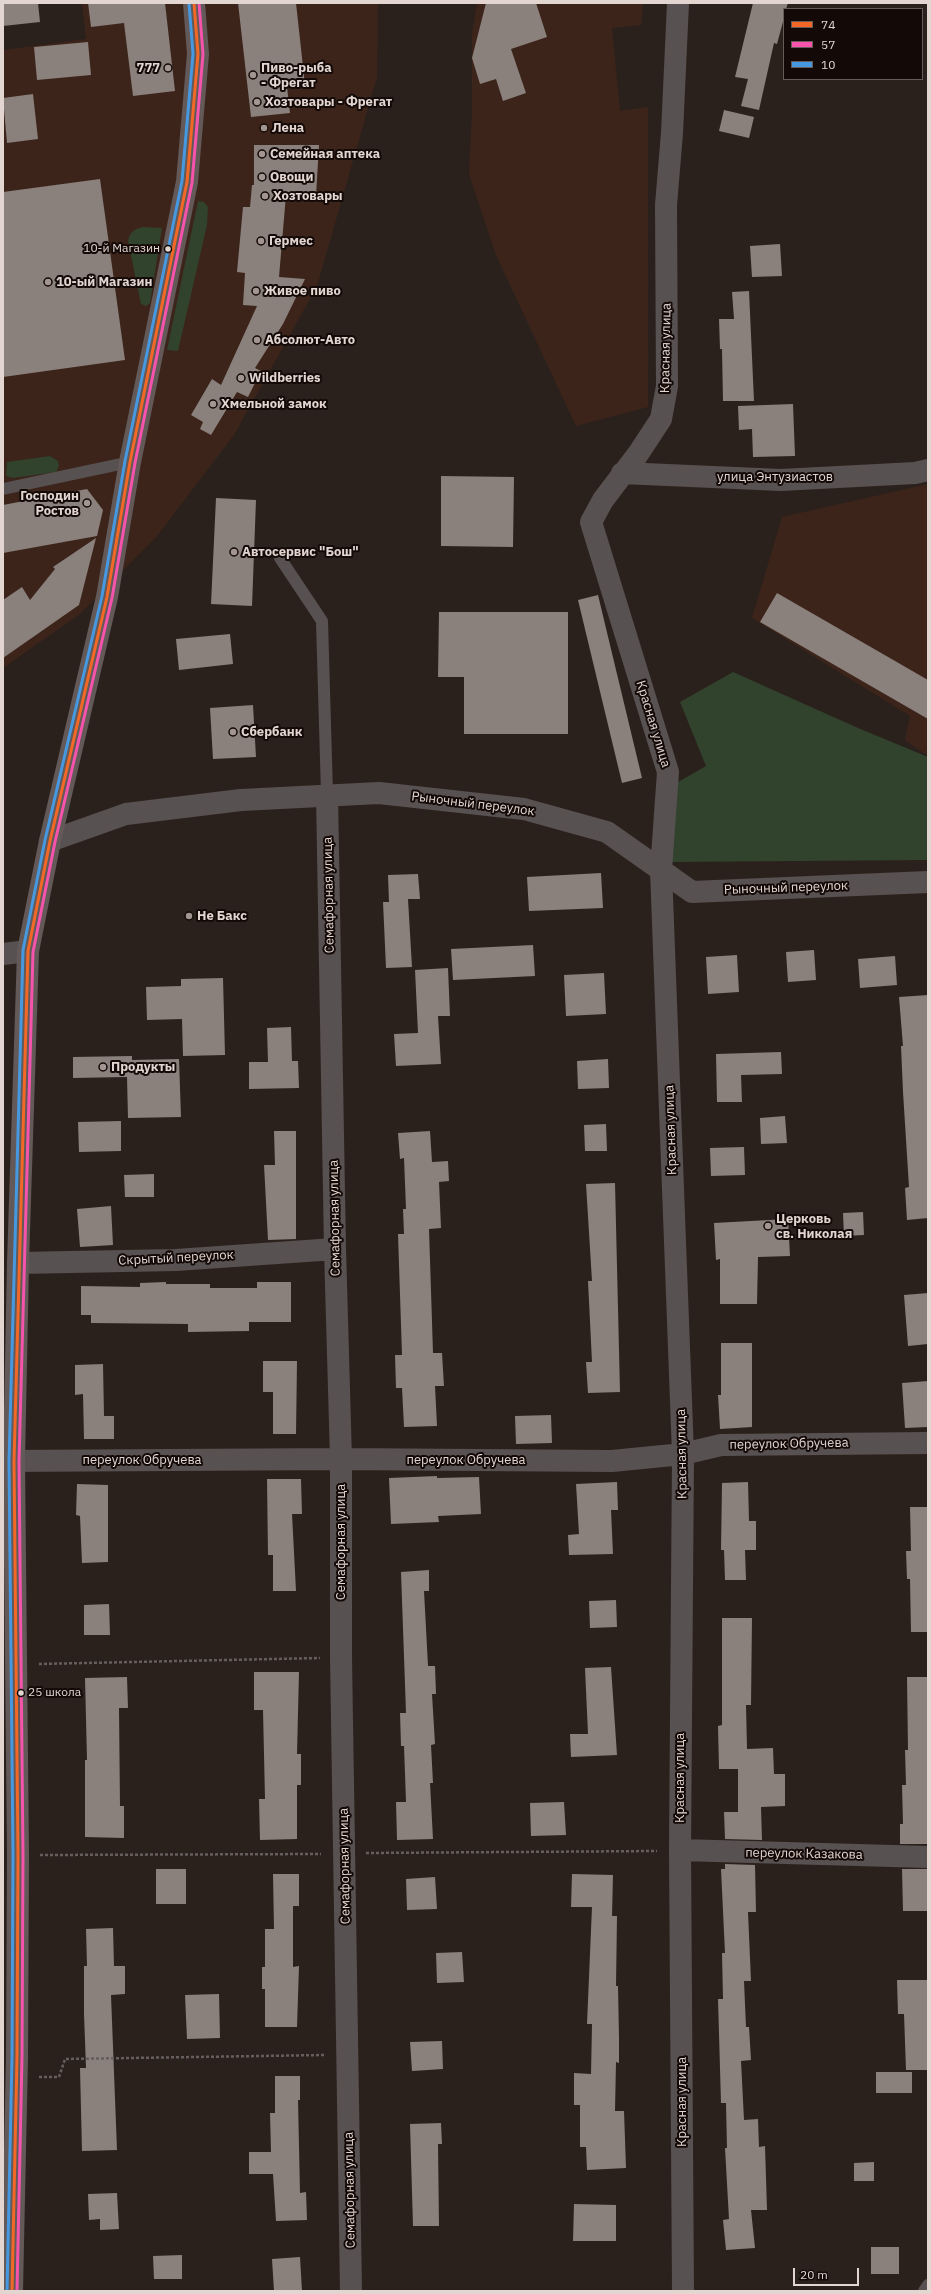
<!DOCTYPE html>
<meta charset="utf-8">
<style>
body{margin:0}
#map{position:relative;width:931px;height:2294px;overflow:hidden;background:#2b211c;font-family:"IBM Plex Sans",sans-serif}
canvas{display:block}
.frame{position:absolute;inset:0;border:4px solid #e3d5d0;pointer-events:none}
.legend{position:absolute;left:783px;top:8px;width:140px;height:72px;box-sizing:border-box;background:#130a07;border:1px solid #665b57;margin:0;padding:5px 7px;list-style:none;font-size:12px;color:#e3d5d0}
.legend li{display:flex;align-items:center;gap:8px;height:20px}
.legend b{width:20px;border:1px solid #665b57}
.scale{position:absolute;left:793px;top:2268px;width:66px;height:18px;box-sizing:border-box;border:2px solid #e3d5d0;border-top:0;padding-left:5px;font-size:12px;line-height:14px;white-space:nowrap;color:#e3d5d0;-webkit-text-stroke:3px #130a07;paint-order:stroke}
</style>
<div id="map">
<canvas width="931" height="2294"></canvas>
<div class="frame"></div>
<ul class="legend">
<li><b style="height:5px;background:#f36827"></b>74</li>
<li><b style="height:5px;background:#f653ac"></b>57</li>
<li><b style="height:5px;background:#4699e1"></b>10</li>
</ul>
<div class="scale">20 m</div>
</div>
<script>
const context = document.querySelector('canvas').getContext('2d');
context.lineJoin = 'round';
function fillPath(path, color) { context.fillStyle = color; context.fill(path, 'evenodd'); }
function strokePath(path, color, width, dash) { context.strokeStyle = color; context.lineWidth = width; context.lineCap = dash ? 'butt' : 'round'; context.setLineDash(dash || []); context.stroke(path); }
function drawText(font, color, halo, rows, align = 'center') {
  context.font = font + ' "IBM Plex Sans",sans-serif'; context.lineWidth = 4; context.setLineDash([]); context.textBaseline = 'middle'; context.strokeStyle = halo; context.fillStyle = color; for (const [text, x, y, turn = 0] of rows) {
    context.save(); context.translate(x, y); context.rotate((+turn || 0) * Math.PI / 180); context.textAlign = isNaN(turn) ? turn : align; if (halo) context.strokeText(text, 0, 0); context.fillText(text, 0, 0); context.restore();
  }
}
fillPath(new Path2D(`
 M 82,3 L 378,3 L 377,77 L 317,286 L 234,435 L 157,536 L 80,614 L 3,668 L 3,50 L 86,39 Z
 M 477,3 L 643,3 L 641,25 L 612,28 L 620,111 L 648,107 L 648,407 L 576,426 L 496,255 L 469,174 L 472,112 L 472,34 Z
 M 928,484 L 928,756 L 905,740 L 910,716 L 752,618 L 782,517 Z`), '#3c241b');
fillPath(new Path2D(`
 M 198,201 L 204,202 L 208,207 L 207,225 L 178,351 L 167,350 Z
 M 143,227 L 162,228 L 150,303 L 146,306 L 141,304 L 128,241 C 130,232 134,229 143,227 Z
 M 50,456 L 58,461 L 59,466 L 56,472 L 13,478 L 6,476 L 7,462 Z
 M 733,672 L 858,728 L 928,757 L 928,860 L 669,862 L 671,786 L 706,766 L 680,702 Z`), '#31422d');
fillPath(new Path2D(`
 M 3,3 L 38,3 L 40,22 L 3,26 Z
 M 88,3 L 165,3 L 175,91 L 133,96 L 124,23 L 91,27 Z
 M 238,3 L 296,3 L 305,85 L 287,87 L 290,113 L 251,117 Z
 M 486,3 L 536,3 L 547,37 L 511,49 L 526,93 L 503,101 L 496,79 L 480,84 L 472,58 Z
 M 753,3 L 788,3 L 786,9 L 784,9 L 784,18 L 777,44 L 774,43 L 759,110 L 741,106 L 748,79 L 735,77 Z
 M 88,42 L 91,75 L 37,80 L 34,47 Z
 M 33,94 L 38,139 L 7,143 L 3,98 Z
 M 724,110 L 754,117 L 749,138 L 719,131 Z
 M 254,145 L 319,145 L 316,196 L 286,195 L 279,277 L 305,279 L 283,324 L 255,368 L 261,371 L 248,397 L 237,392 L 211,435 L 200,429 L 203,422 L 191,415 L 212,379 L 221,385 L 257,306 L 243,305 L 245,273 L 237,272 L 243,207 L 250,207 L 252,185 L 254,185 Z
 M 100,179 L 125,360 L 3,377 L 3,192 Z
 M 780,244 L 782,276 L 752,277 L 750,246 Z
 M 749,291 L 754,401 L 723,401 L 722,349 L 720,349 L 719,319 L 734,319 L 732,292 Z
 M 793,404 L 795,456 L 753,457 L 752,429 L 739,430 L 738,406 Z
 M 441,476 L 514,477 L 513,547 L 441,546 Z
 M 87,489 L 103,510 L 97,536 L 3,553 L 3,505 Z
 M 216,498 L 256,500 L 252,606 L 211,604 Z
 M 96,538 L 79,605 L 3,658 L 3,600 L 22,587 L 30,600 L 55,569 L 53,567 Z
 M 777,593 L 928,680 L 928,719 L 760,622 Z
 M 598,595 L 642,778 L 622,783 L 578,600 Z
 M 439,612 L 568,612 L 568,734 L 464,734 L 464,677 L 438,677 Z
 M 230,634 L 233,664 L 179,670 L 176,639 Z
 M 253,705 L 256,757 L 213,759 L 210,708 Z
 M 601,873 L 603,908 L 529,911 L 527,877 Z
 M 418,874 L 420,899 L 408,899 L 412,967 L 386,968 L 383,902 L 389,902 L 388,875 Z
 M 533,945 L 535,976 L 453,980 L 451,949 Z
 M 814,950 L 816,980 L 788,982 L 786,952 Z
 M 737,955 L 739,992 L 708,994 L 706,957 Z
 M 895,956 L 897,985 L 860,988 L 858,959 Z
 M 448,968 L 450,1016 L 438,1016 L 441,1064 L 396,1066 L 394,1034 L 418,1033 L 415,970 Z
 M 604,973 L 606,1014 L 566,1016 L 564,975 Z
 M 223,978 L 225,1055 L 183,1056 L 182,1019 L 147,1020 L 146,987 L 181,986 L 181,979 Z
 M 928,995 L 928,1218 L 907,1220 L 905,1188 L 909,1187 L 903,1092 L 901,1046 L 903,1046 L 899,997 Z
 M 291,1027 L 292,1061 L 298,1061 L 299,1088 L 249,1089 L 249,1062 L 268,1062 L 267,1028 Z
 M 781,1052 L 782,1074 L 741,1075 L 742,1102 L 717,1102 L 716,1054 Z
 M 132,1056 L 132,1060 L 179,1059 L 181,1117 L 128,1118 L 127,1077 L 73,1078 L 73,1057 Z
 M 608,1059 L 609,1088 L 578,1089 L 577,1061 Z
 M 785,1116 L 787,1143 L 761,1144 L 760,1118 Z
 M 121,1121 L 121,1151 L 79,1152 L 78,1122 Z
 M 606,1124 L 607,1151 L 585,1151 L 584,1125 Z
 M 274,1131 L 296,1131 L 296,1239 L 268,1240 L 264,1165 L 275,1165 Z
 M 430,1131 L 432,1162 L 448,1161 L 449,1181 L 439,1182 L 441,1228 L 429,1229 L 433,1353 L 442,1353 L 444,1386 L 435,1386 L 437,1426 L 404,1427 L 402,1388 L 396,1388 L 395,1355 L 402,1355 L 398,1234 L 404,1234 L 403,1209 L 406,1209 L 404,1158 L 400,1159 L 398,1133 Z
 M 744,1147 L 745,1175 L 711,1176 L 710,1148 Z
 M 154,1174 L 154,1197 L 125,1197 L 124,1175 Z
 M 615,1183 L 620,1392 L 588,1393 L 586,1362 L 592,1362 L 588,1281 L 592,1281 L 586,1184 Z
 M 111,1206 L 113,1245 L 80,1247 L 77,1209 Z
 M 863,1212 L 864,1235 L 844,1236 L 843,1213 Z
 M 788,1219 L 790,1256 L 758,1257 L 757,1304 L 720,1304 L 720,1259 L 716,1260 L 714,1223 Z
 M 166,1282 L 166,1284 L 210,1284 L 210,1288 L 257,1288 L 257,1282 L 291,1282 L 291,1322 L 249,1322 L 249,1331 L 188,1332 L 188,1324 L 91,1323 L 91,1315 L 81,1315 L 81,1286 L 140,1287 L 140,1283 Z
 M 928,1293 L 928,1344 L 908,1346 L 904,1295 Z
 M 721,1343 L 752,1343 L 752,1427 L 720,1429 L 718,1395 L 721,1395 Z
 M 263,1361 L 297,1361 L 296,1434 L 273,1434 L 273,1392 L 263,1392 Z
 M 103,1364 L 104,1416 L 114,1416 L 114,1439 L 84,1439 L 83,1394 L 75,1395 L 75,1365 Z
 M 928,1381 L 928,1427 L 905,1428 L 902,1383 Z
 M 551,1415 L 552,1443 L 516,1444 L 515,1416 Z
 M 437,1476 L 437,1478 L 479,1477 L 481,1514 L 438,1516 L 439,1522 L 391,1524 L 389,1478 Z
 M 267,1479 L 301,1479 L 302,1514 L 292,1514 L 296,1591 L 273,1591 L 273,1555 L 268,1555 Z
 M 617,1482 L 618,1510 L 611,1510 L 613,1554 L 569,1555 L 568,1535 L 579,1534 L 576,1484 Z
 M 748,1482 L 749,1521 L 756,1521 L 756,1550 L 745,1550 L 746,1580 L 725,1580 L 724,1550 L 721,1550 L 722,1483 Z
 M 77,1484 L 108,1485 L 108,1562 L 82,1563 L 80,1516 L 76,1515 Z
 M 910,1507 L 928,1507 L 928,1632 L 911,1632 L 910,1579 L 907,1579 L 906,1551 L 911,1551 Z
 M 429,1570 L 429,1591 L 424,1591 L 428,1666 L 435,1666 L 436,1694 L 432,1694 L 435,1744 L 431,1745 L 433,1783 L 430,1783 L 433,1839 L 397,1840 L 396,1802 L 406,1802 L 404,1746 L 401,1746 L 400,1713 L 406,1713 L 401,1572 Z
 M 616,1600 L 617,1627 L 590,1628 L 589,1601 Z
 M 109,1604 L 110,1635 L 84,1635 L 84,1605 Z
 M 722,1618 L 752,1618 L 751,1705 L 746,1705 L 747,1749 L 773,1748 L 774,1774 L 785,1774 L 785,1806 L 761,1807 L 762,1840 L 725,1839 L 724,1812 L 738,1812 L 738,1769 L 719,1769 L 718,1726 L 722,1725 Z
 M 611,1667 L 617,1755 L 571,1757 L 570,1734 L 588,1734 L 585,1668 Z
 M 254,1672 L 299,1672 L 297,1754 L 301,1754 L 301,1785 L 297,1785 L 297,1839 L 260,1840 L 259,1799 L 265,1799 L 263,1710 L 254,1710 Z
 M 127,1677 L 128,1708 L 119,1708 L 120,1806 L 124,1806 L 124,1838 L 85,1837 L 85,1760 L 87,1760 L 85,1678 Z
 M 907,1677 L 928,1677 L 928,1844 L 900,1844 L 900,1824 L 903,1824 L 902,1785 L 906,1785 L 905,1750 L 908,1750 Z
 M 564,1802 L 566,1835 L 531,1836 L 530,1803 Z
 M 725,1864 L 755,1865 L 756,1912 L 748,1912 L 751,1981 L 744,1981 L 746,2027 L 749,2027 L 751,2060 L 741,2061 L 744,2120 L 758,2119 L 759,2147 L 765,2146 L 767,2210 L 751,2210 L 755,2248 L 726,2250 L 723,2220 L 729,2219 L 725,2148 L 727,2148 L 726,2103 L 721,2103 L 718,1999 L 723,1999 L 722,1953 L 725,1953 L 721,1869 L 725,1869 Z
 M 156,1869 L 186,1869 L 186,1904 L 156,1904 Z
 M 902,1869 L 928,1869 L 928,1911 L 903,1911 Z
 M 273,1874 L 299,1874 L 299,1906 L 293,1906 L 293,1967 L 299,1966 L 297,2027 L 265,2027 L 265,1989 L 262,1989 L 262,1967 L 265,1967 L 265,1929 L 274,1929 Z
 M 572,1874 L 613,1875 L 612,1916 L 617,1916 L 616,1986 L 618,1986 L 619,2037 L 619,2063 L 616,2062 L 615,2111 L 624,2111 L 626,2168 L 587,2170 L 586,2147 L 580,2147 L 580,2105 L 574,2105 L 574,2073 L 591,2074 L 592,2024 L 587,2024 L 592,1907 L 571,1907 Z
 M 435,1877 L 437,1909 L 407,1910 L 406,1879 Z
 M 113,1928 L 114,1966 L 125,1966 L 125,1994 L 111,1995 L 117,2150 L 82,2151 L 80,2068 L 86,2068 L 84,2014 L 84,1966 L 87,1966 L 86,1929 Z
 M 462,1952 L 464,1982 L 437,1983 L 436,1953 Z
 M 897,1980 L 928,1980 L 928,2070 L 906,2070 L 904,2014 L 898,2014 Z
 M 219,1994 L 220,2038 L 187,2039 L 185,1995 Z
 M 442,2041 L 443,2069 L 412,2071 L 410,2042 Z
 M 876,2072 L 912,2072 L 912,2093 L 876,2093 Z
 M 275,2076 L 300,2076 L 300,2100 L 298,2100 L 300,2193 L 306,2192 L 307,2220 L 276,2221 L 273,2174 L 249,2174 L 249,2152 L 271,2152 L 270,2113 L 275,2113 Z
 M 441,2123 L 442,2144 L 438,2144 L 439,2226 L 413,2226 L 410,2124 Z
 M 874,2162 L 874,2181 L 854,2181 L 854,2163 Z
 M 117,2193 L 119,2229 L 100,2230 L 100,2219 L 89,2220 L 88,2194 Z
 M 574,2204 L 616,2205 L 616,2241 L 573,2241 Z
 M 871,2247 L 899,2247 L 899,2274 L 871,2274 Z
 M 182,2255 L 182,2279 L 154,2279 L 153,2256 Z
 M 300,2257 L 302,2291 L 274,2291 L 272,2259 Z`), '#8a807c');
strokePath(new Path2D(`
 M 39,1664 L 320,1658
 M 366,1853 L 657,1851
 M 40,1855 L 321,1854
 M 39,2077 L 59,2077 L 65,2059 L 325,2055`), '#655e5d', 2.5, [3, 2]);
strokePath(new Path2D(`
 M 3,489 L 130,462
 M 280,558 L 322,621 L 327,794
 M 924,2291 L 928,2285`), '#585151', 12);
strokePath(new Path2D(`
 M 678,3 L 672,133 L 666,205 L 667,386 L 661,419 L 638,454 L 603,500 L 591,522 L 668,772 L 661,870 L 683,1454 L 680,1850 L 683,2291
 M 622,473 L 781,480 L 915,473 L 928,470
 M 327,794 L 335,1249 L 341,1459 L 341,1657 L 351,2291
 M 50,841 L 126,814 L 241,800 L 379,793 L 524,809 L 607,832 L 692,892 L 928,882
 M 3,954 L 28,951
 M 18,1263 L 176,1260 L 335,1249
 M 3,1461 L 341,1459 L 612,1461 L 683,1454 L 721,1445 L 928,1443
 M 680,1850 L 928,1857`), '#585151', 22);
strokePath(new Path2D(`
 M 12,2291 L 17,2057 L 18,1855 L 14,1461 L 18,1263 L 28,951 L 50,841 L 107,597 L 130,462 L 187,182 L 198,54 L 194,3`), '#625958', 22);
strokePath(new Path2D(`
 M 12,2291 L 17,2057 L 18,1855 L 14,1461 L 28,951 L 50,841 L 107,597 L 130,462 L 187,182 L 198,54 L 194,3`), '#f36827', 3);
strokePath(new Path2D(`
 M 17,2291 L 22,2057 L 23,1855 L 19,1461 L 33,952 L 55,842 L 112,598 L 135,463 L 192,183 L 203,54 L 199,3`), '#f653ac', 3);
strokePath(new Path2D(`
 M 7,2291 L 12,2057 L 13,1855 L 9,1461 L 23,950 L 45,840 L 102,596 L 125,461 L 182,181 L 193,54 L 189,3`), '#4699e1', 3);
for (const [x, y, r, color] of [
 [168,68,4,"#a39691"],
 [253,75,4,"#a39691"],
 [257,102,4,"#a39691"],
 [264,128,4,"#a39691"],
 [262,154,4,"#a39691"],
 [262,177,4,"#a39691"],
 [265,196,4,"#a39691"],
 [261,241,4,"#a39691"],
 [168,249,3.5,"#e3d5d0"],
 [48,282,4,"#a39691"],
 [256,291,4,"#a39691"],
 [257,340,4,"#a39691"],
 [241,378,4,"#a39691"],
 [213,404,4,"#a39691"],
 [87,503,4,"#a39691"],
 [234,552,4,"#a39691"],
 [233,732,4,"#a39691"],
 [189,916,4,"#a39691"],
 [103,1067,4,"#a39691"],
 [768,1226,4,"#a39691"],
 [21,1693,3.5,"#e3d5d0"]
]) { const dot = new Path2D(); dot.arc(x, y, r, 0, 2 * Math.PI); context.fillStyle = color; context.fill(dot); strokePath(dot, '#130a07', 1.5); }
drawText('12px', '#e3d5d0', '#130a07', [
 ["10-й Магазин",160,249],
 ["25 школа",28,1693,"left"]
], 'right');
drawText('bold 13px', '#e3d5d0', '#130a07', [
 ["777",160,68,"right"],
 ["Пиво-рыба",261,68],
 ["- Фрегат",261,83],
 ["Хозтовары - Фрегат",265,102],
 ["Лена",272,128],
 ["Семейная аптека",270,154],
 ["Овощи",270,177],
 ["Хозтовары",273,196],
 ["Гермес",269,241],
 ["10-ый Магазин",56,282],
 ["Живое пиво",264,291],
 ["Абсолют-Авто",265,340],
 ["Wildberries",249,378],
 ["Хмельной замок",221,404],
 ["Господин",79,496,"right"],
 ["Ростов",79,511,"right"],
 ["Автосервис \"Бош\"",242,552],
 ["Сбербанк",241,732],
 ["Не Бакс",197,916],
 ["Продукты",111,1067],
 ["Церковь",776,1219],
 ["св. Николая",776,1234]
], 'left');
drawText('13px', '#e3d5d0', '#130a07', [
 ["Красная улица",666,348,-89],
 ["улица Энтузиастов",775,477],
 ["Красная улица",653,724,73],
 ["Рыночный переулок",473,804,7],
 ["Рыночный переулок",786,888,-2],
 ["Семафорная улица",329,895,-91],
 ["Красная улица",671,1130,-92],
 ["Семафорная улица",335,1218,-91],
 ["Скрытый переулок",176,1258,-3],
 ["переулок Обручева",789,1444,-1],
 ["Красная улица",682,1454,-91],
 ["переулок Обручева",142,1460],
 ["переулок Обручева",466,1460],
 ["Семафорная улица",341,1542,-90],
 ["Красная улица",680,1778,-90],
 ["переулок Казакова",804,1854,1],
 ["Семафорная улица",345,1866,-91],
 ["Красная улица",682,2102,-90],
 ["Семафорная улица",350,2190,-91]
]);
</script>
